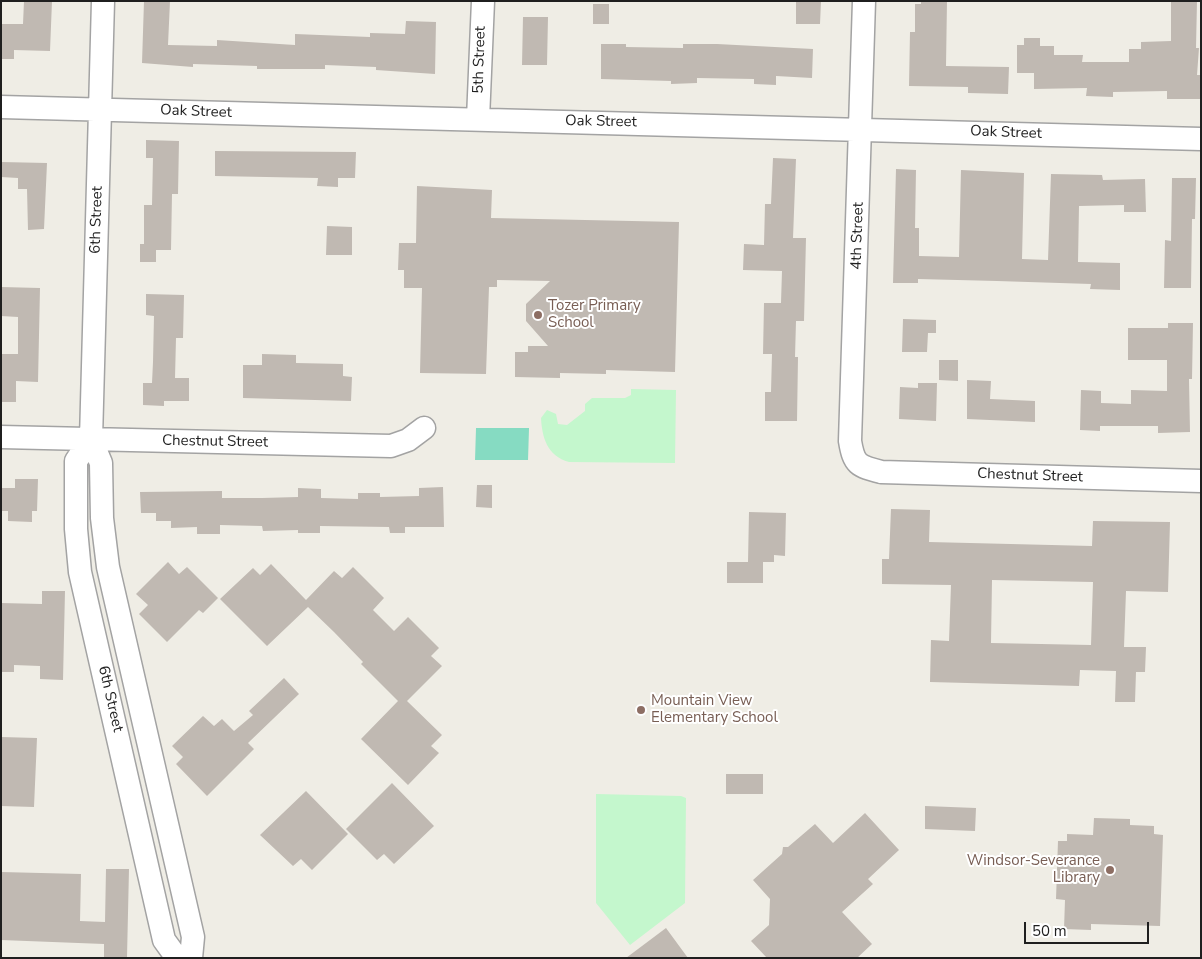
<!DOCTYPE html>
<style>
body{margin:0}
#map{position:relative;width:1202px;height:959px;overflow:hidden;background:#efede5;font-family:"Nunito Sans",sans-serif}
canvas{display:block}
.frame{position:absolute;inset:0;border:2px solid #1f1f1f;pointer-events:none}
.scale{position:absolute;left:1024px;top:922px;width:125px;height:22px;box-sizing:border-box;border:2px solid #1f1f1f;border-top:0;padding-left:6px;font-size:15px;line-height:18px;white-space:nowrap;color:#1f1f1f;-webkit-text-stroke:4px #fff;paint-order:stroke}
</style>
<div id="map">
<canvas width="1202" height="959"></canvas>
<div class="frame"></div>
<div class="scale">50 m</div>
</div>
<script>
const context = document.querySelector('canvas').getContext('2d');
context.lineJoin = 'round';
function fillPath(path, color) { context.fillStyle = color; context.fill(path, 'evenodd'); }
function strokePath(path, color, width, dash) { context.strokeStyle = color; context.lineWidth = width; context.lineCap = dash ? 'butt' : 'round'; context.setLineDash(dash || []); context.stroke(path); }
function drawText(font, color, halo, rows, align = 'center') {
  context.font = font + ' "Nunito Sans",sans-serif'; context.lineWidth = 4; context.setLineDash([]); context.textBaseline = 'middle'; context.strokeStyle = halo; context.fillStyle = color; for (const [text, x, y, turn = 0] of rows) {
    context.save(); context.translate(x, y); context.rotate((+turn || 0) * Math.PI / 180); context.textAlign = isNaN(turn) ? turn : align; if (halo) context.strokeText(text, 0, 0); context.fillText(text, 0, 0); context.restore();
  }
}
fillPath(new Path2D(`
 M 631,389 L 676,390 L 675,463 L 569,462 C 547,456 542,437 541,418 L 547,410 L 556,414 L 558,424 L 567,425 L 585,411 L 585,404 L 592,398 L 625,398 L 631,395 Z
 M 596,794 L 681,796 L 686,798 L 685,903 L 630,945 L 596,903 Z`), '#c4f7cd');
fillPath(new Path2D(`
 M 476,428 L 529,428 L 528,460 L 475,460 Z`), '#86dbc2');
fillPath(new Path2D(`
 M 24,1 L 52,1 L 50,51 L 14,50 L 14,59 L 1,59 L 2,24 L 23,24 Z
 M 144,1 L 170,1 L 168,45 L 217,46 L 217,40 L 295,45 L 295,34 L 370,37 L 370,33 L 405,34 L 406,21 L 436,22 L 435,74 L 376,70 L 376,67 L 325,65 L 325,69 L 257,69 L 257,66 L 193,64 L 193,67 L 142,63 Z
 M 796,1 L 821,1 L 820,24 L 796,24 Z
 M 921,1 L 947,1 L 946,66 L 1009,67 L 1008,94 L 968,93 L 968,87 L 909,86 L 910,32 L 915,32 L 915,4 L 921,4 Z
 M 1171,1 L 1197,1 L 1196,48 L 1199,48 L 1197,75 L 1200,75 L 1200,99 L 1167,99 L 1167,91 L 1113,92 L 1113,97 L 1086,96 L 1087,88 L 1034,89 L 1034,73 L 1017,73 L 1017,45 L 1024,45 L 1024,38 L 1040,38 L 1040,46 L 1054,46 L 1054,55 L 1083,55 L 1082,62 L 1129,62 L 1129,49 L 1141,49 L 1141,42 L 1171,41 Z
 M 593,4 L 609,4 L 609,24 L 593,24 Z
 M 523,17 L 548,17 L 547,65 L 522,65 Z
 M 601,44 L 626,44 L 626,47 L 683,48 L 683,44 L 717,44 L 813,49 L 812,78 L 776,76 L 776,85 L 754,84 L 754,79 L 697,78 L 697,83 L 671,84 L 671,81 L 601,79 Z
 M 146,140 L 179,141 L 178,194 L 172,194 L 171,250 L 156,250 L 156,262 L 140,262 L 140,244 L 144,244 L 144,205 L 152,205 L 153,158 L 146,158 Z
 M 215,151 L 356,152 L 355,178 L 338,178 L 338,187 L 317,186 L 318,178 L 215,176 Z
 M 773,158 L 796,159 L 793,238 L 806,238 L 804,321 L 796,321 L 795,357 L 798,357 L 797,421 L 765,421 L 765,392 L 771,392 L 772,354 L 763,354 L 764,303 L 781,303 L 782,271 L 743,270 L 744,244 L 764,245 L 765,204 L 771,204 Z
 M 1,162 L 47,163 L 44,229 L 28,230 L 27,189 L 18,189 L 18,178 L 1,177 Z
 M 896,169 L 916,170 L 915,228 L 919,228 L 919,256 L 959,257 L 961,170 L 1024,173 L 1022,259 L 1048,260 L 1051,174 L 1102,175 L 1103,180 L 1145,179 L 1146,212 L 1124,212 L 1124,205 L 1079,206 L 1078,262 L 1120,263 L 1120,290 L 1090,289 L 1091,284 L 997,281 L 918,279 L 918,283 L 893,283 Z
 M 1172,178 L 1196,178 L 1195,219 L 1192,219 L 1191,288 L 1164,288 L 1165,240 L 1171,241 Z
 M 417,186 L 492,190 L 491,218 L 679,222 L 675,372 L 606,370 L 606,374 L 560,373 L 560,378 L 515,377 L 515,352 L 528,352 L 528,346 L 548,346 L 526,321 L 526,304 L 550,281 L 497,280 L 497,287 L 489,287 L 486,374 L 420,373 L 422,288 L 404,288 L 404,270 L 398,270 L 399,243 L 416,243 Z
 M 327,226 L 352,227 L 352,255 L 326,255 Z
 M 1,287 L 40,288 L 38,382 L 16,381 L 16,402 L 1,402 L 1,354 L 18,354 L 18,317 L 1,316 Z
 M 146,294 L 184,295 L 183,338 L 176,338 L 175,378 L 189,378 L 189,401 L 164,401 L 164,406 L 143,405 L 143,383 L 152,383 L 153,362 L 154,316 L 146,315 Z
 M 903,319 L 936,320 L 936,333 L 928,333 L 927,352 L 902,352 Z
 M 1168,323 L 1193,323 L 1192,379 L 1189,379 L 1190,432 L 1158,433 L 1158,426 L 1100,426 L 1100,431 L 1080,430 L 1081,390 L 1101,391 L 1101,403 L 1131,404 L 1131,390 L 1167,391 L 1167,360 L 1128,360 L 1128,328 L 1168,328 Z
 M 262,354 L 296,355 L 296,363 L 343,364 L 343,376 L 352,377 L 351,401 L 243,398 L 243,365 L 262,365 Z
 M 939,360 L 958,360 L 958,381 L 939,380 Z
 M 967,380 L 991,381 L 990,399 L 1035,401 L 1035,422 L 967,419 Z
 M 918,383 L 937,383 L 936,421 L 899,419 L 900,387 L 918,388 Z
 M 15,479 L 38,479 L 37,511 L 32,511 L 32,522 L 8,521 L 8,511 L 1,511 L 1,488 L 15,488 Z
 M 477,485 L 492,485 L 492,508 L 476,507 Z
 M 443,487 L 444,527 L 405,527 L 405,533 L 390,533 L 389,527 L 320,526 L 320,533 L 298,533 L 298,530 L 263,531 L 262,526 L 220,525 L 220,534 L 197,534 L 197,527 L 171,528 L 171,521 L 156,521 L 156,513 L 141,513 L 140,492 L 222,491 L 222,498 L 262,498 L 298,497 L 298,488 L 321,489 L 321,498 L 358,499 L 358,493 L 380,493 L 380,497 L 419,496 L 419,488 Z
 M 891,509 L 930,510 L 929,542 L 1092,546 L 1093,521 L 1170,522 L 1168,592 L 1126,591 L 1124,647 L 1146,647 L 1145,672 L 1136,672 L 1135,702 L 1115,702 L 1116,671 L 1080,670 L 1079,686 L 930,682 L 931,640 L 949,641 L 951,585 L 882,584 L 882,559 L 889,559 ZM 992,580 L 1093,582 L 1091,645 L 991,643 Z
 M 749,512 L 786,513 L 785,556 L 774,555 L 774,562 L 763,562 L 763,583 L 727,583 L 727,562 L 748,562 Z
 M 168,562 L 179,574 L 187,567 L 218,598 L 203,613 L 199,610 L 167,642 L 139,614 L 148,605 L 136,594 Z
 M 271,564 L 306,600 L 334,571 L 342,578 L 353,567 L 384,598 L 373,610 L 394,631 L 408,617 L 439,648 L 431,656 L 442,666 L 407,701 L 442,735 L 431,746 L 439,753 L 408,785 L 361,739 L 398,701 L 361,664 L 363,662 L 334,632 L 308,607 L 267,646 L 220,599 L 253,568 L 260,575 Z
 M 42,591 L 65,591 L 63,680 L 40,679 L 40,666 L 14,665 L 14,672 L 1,672 L 1,603 L 42,604 Z
 M 284,678 L 299,694 L 248,743 L 254,749 L 207,796 L 176,764 L 183,757 L 172,746 L 203,716 L 214,726 L 222,719 L 234,731 L 253,715 L 249,711 Z
 M 1,737 L 37,738 L 34,807 L 1,806 Z
 M 726,774 L 763,774 L 763,794 L 726,794 Z
 M 392,783 L 434,826 L 394,864 L 384,854 L 377,860 L 346,829 Z
 M 306,791 L 348,834 L 312,870 L 301,859 L 293,866 L 260,835 Z
 M 925,806 L 976,808 L 975,831 L 925,829 Z
 M 865,813 L 899,850 L 868,879 L 873,884 L 842,912 L 872,944 L 857,958 L 767,958 L 751,941 L 769,925 L 770,899 L 753,880 L 782,854 L 783,847 L 788,847 L 815,824 L 833,843 Z
 M 1094,818 L 1130,819 L 1130,825 L 1154,826 L 1154,834 L 1163,835 L 1160,926 L 1091,924 L 1091,930 L 1064,929 L 1065,900 L 1056,899 L 1058,841 L 1067,841 L 1067,834 L 1093,835 Z
 M 106,869 L 129,869 L 127,957 L 104,957 L 104,944 L 1,940 L 1,872 L 81,874 L 80,921 L 105,922 Z
 M 666,928 L 688,958 L 626,958 Z`), '#c0b9b2');
const minor = new Path2D(`
 M 103,1 L 91,439 L 101,463 L 102,518 L 108,567 L 193,937 L 191,958
 M 864,1 L 850,441 C 854,465 858,466 881,472 L 1201,481
 M 1,107 L 1201,139
 M 478,119 L 483,1
 M 1,437 L 391,446 L 408,440 L 424,428
 M 91,439 L 76,461 L 76,529 L 80,572 L 164,940 L 177,958`);
strokePath(minor, '#a3a3a3', 25);
strokePath(minor, '#fff', 22);
for (const [x, y, r, color] of [
 [538,315,5,"#8d6e63"],
 [641,710,5,"#8d6e63"],
 [1110,870,5,"#8d6e63"]
]) { const dot = new Path2D(); dot.arc(x, y, r, 0, 2 * Math.PI); context.fillStyle = color; context.fill(dot); strokePath(dot, '#fff', 2); }
drawText('15px', '#1f1f1f', '#fff', [
 ["5th Street",480,60,-88],
 ["Oak Street",196,112,2],
 ["Oak Street",601,122,1],
 ["Oak Street",1006,133,2],
 ["6th Street",97,220,-88],
 ["4th Street",858,236,-88],
 ["Chestnut Street",215,442,1],
 ["Chestnut Street",1030,476,2],
 ["6th Street",110,699,77]
]);
drawText('15px', '#785e54', '#fff', [
 ["Tozer Primary",548,306],
 ["School",548,323],
 ["Mountain View",651,701],
 ["Elementary School",651,718],
 ["Windsor-Severance",1100,861,"right"],
 ["Library",1100,878,"right"]
], 'left');
</script>
